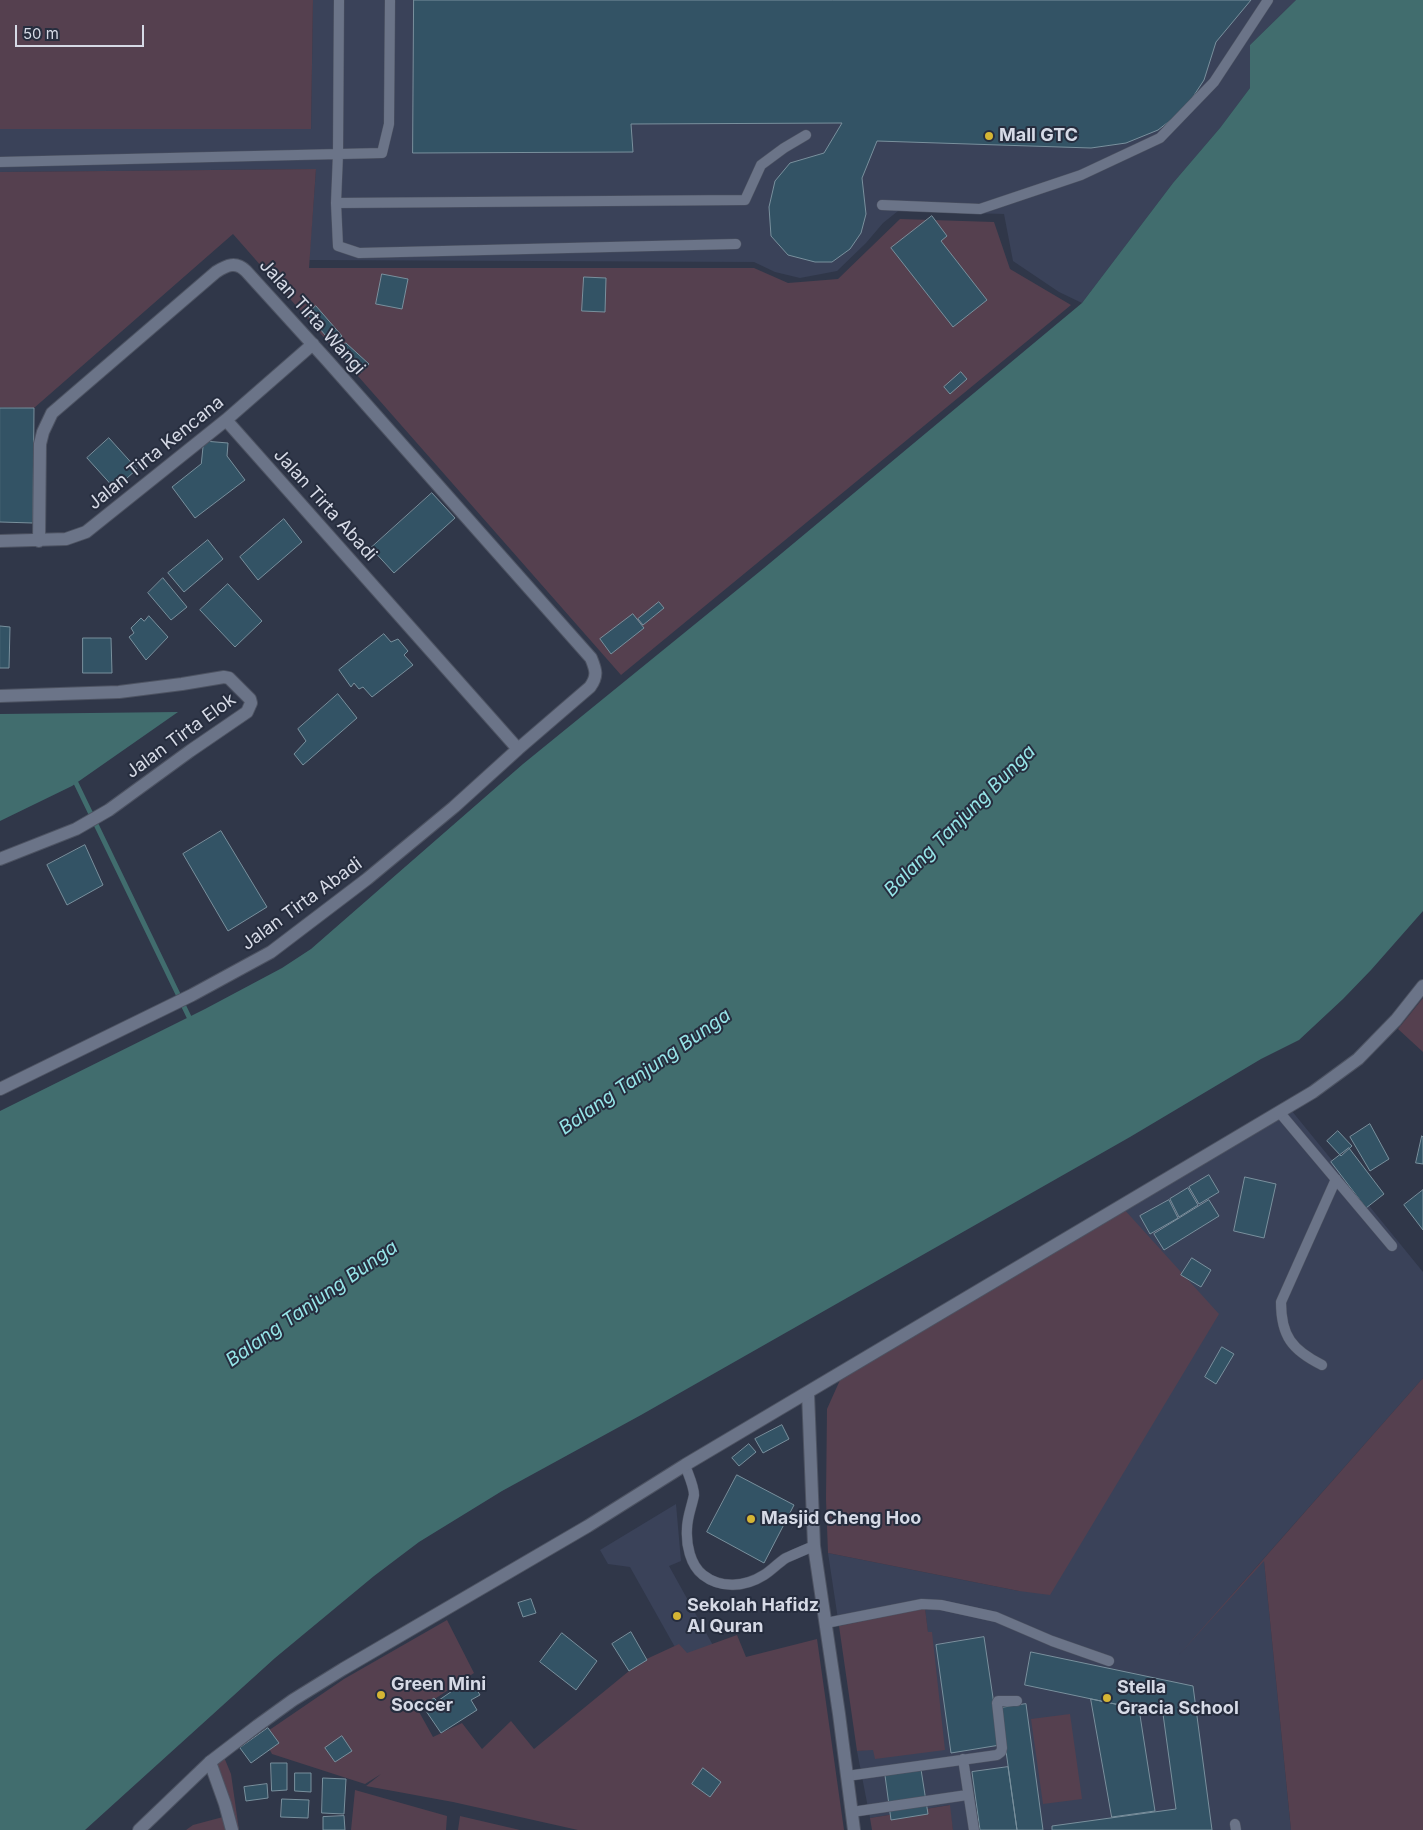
<!DOCTYPE html>
<style>
body{margin:0}
#map{position:relative;width:1423px;height:1830px;overflow:hidden;background:#303749;font-family:Inter,sans-serif}
canvas{display:block}
.scale{position:absolute;left:15px;top:25px;width:129px;height:22px;box-sizing:border-box;border:2px solid #d6dae6;border-top:0;padding-left:6px;font-size:15px;line-height:18px;white-space:nowrap;color:#d6dae6;-webkit-text-stroke:4px #262d3e;paint-order:stroke}
</style>
<div id="map">
<canvas width="1423" height="1830"></canvas>
<div class="scale">50 m</div>
</div>
<script>
const context = document.querySelector('canvas').getContext('2d');
context.lineJoin = 'round';
function fillPath(path, color) { context.fillStyle = color; context.fill(path, 'evenodd'); }
function strokePath(path, color, width, dash) { context.strokeStyle = color; context.lineWidth = width; context.lineCap = dash ? 'butt' : 'round'; context.setLineDash(dash || []); context.stroke(path); }
function drawText(font, color, halo, rows, align = 'center') {
  context.font = font + ' Inter,sans-serif'; context.lineWidth = 4; context.setLineDash([]); context.textBaseline = 'middle'; context.strokeStyle = halo; context.fillStyle = color; for (const [text, x, y, turn = 0] of rows) {
    context.save(); context.translate(x, y); context.rotate((+turn || 0) * Math.PI / 180); context.textAlign = isNaN(turn) ? turn : align; if (halo) context.strokeText(text, 0, 0); context.fillText(text, 0, 0); context.restore();
  }
}
fillPath(new Path2D(`
 M 313,0 L 1296,0 L 1250,45 L 1250,88 L 1220,128 L 1173,183 L 1082,303 L 1059,292 L 1013,261 L 1004,214 L 898,211 L 883,223 L 866,243 L 837,271 L 800,278 L 775,272 L 754,262 L 309,260 L 316,169 L 0,172 L 0,129 L 311,129 Z
 M 1287,1105 L 1423,1272 L 1423,1378 L 1228,1599 L 1264,1560 L 1291,1830 L 953,1830 L 949,1805 L 870,1818 L 857,1751 L 941,1741 L 925,1609 L 839,1626 L 828,1553 L 1019,1591 L 1122,1207 Z
 M 676,1504 L 681,1561 L 669,1566 L 715,1649 L 685,1665 L 630,1567 L 608,1564 L 600,1550 Z`), '#3a4259');
fillPath(new Path2D(`
 M 0,0 L 313,0 L 311,129 L 0,129 Z
 M 316,169 L 309,268 L 754,268 L 788,283 L 838,279 L 900,219 L 994,222 L 1010,269 L 1071,305 L 621,675 L 233,234 L 34,408 L 0,407 L 0,172 Z
 M 1423,998 L 1423,1052 L 1398,1029 Z
 M 1122,1207 L 1219,1314 L 1050,1595 L 1019,1591 L 828,1553 L 826,1499 L 827,1409 L 840,1380 Z
 M 1423,1378 L 1423,1830 L 1291,1830 L 1264,1561 L 1178,1656 Z
 M 925,1608 L 928,1632 L 932,1632 L 945,1750 L 875,1759 L 873,1750 L 857,1751 L 839,1626 Z
 M 447,1620 L 474,1673 L 418,1710 L 433,1737 L 462,1723 L 482,1749 L 511,1721 L 534,1749 L 640,1662 L 679,1644 L 687,1653 L 737,1635 L 746,1657 L 817,1639 L 844,1830 L 578,1830 L 453,1802 L 366,1786 L 381,1774 L 365,1784 L 272,1754 L 262,1735 L 344,1679 Z
 M 1070,1714 L 1082,1799 L 1043,1804 L 1031,1719 Z
 M 221,1750 L 231,1774 L 239,1830 L 186,1830 L 193,1825 L 223,1817 L 205,1765 Z
 M 355,1790 L 447,1816 L 446,1830 L 351,1830 Z
 M 950,1805 L 953,1830 L 872,1830 L 870,1818 Z
 M 460,1816 L 520,1830 L 458,1830 Z`), '#55404f');
fillPath(new Path2D(`
 M 1296,0 L 1423,0 L 1423,911 L 1371,970 L 1343,999 L 1299,1040 L 1261,1059 L 1130,1137 L 641,1415 L 502,1491 L 419,1542 L 374,1576 L 275,1658 L 85,1830 L 0,1830 L 0,1111 L 205,1009 L 282,968 L 311,949 L 523,764 L 764,568 L 1082,303 L 1173,183 L 1220,128 L 1250,88 L 1250,45 Z
 M 178,712 L 72,786 L 0,821 L 0,714 Z`), '#416d6e');
strokePath(new Path2D(`
 M 76,783 L 189,1017`), '#416d6e', 5);
const building = new Path2D(`
 M 414,0 L 1251,0 L 1216,42 L 1204,80 L 1185,109 L 1158,130 L 1126,143 L 1091,148 L 877,141 L 862,178 L 866,214 L 861,233 L 850,249 L 832,262 L 815,262 L 788,255 L 771,236 L 769,207 L 775,181 L 790,163 L 824,153 L 842,123 L 631,124 L 633,152 L 413,153 Z
 M 932,216 L 947,236 L 941,241 L 987,300 L 953,327 L 891,248 Z
 M 382,274 L 408,279 L 402,309 L 376,304 Z
 M 584,277 L 606,278 L 605,312 L 582,311 Z
 M 316,306 L 342,336 L 333,344 L 307,314 Z
 M 346,343 L 369,364 L 361,373 L 338,352 Z
 M 961,372 L 967,379 L 950,394 L 944,387 Z
 M 0,408 L 34,408 L 33,523 L 0,522 Z
 M 109,438 L 137,469 L 115,489 L 87,458 Z
 M 204,441 L 228,443 L 227,456 L 245,480 L 195,518 L 172,487 L 201,464 Z
 M 432,493 L 455,518 L 394,573 L 371,548 Z
 M 284,519 L 302,542 L 258,580 L 240,557 Z
 M 208,540 L 223,559 L 184,592 L 168,573 Z
 M 163,578 L 187,607 L 171,620 L 148,593 Z
 M 228,584 L 262,621 L 235,647 L 200,610 Z
 M 659,602 L 664,608 L 643,625 L 638,619 Z
 M 633,614 L 644,628 L 611,654 L 600,639 Z
 M 149,616 L 168,637 L 146,660 L 129,637 L 134,633 L 131,628 L 141,618 L 144,621 Z
 M 0,626 L 10,627 L 9,668 L 0,668 Z
 M 384,634 L 391,642 L 398,639 L 408,651 L 404,655 L 413,665 L 372,697 L 363,687 L 359,689 L 354,683 L 351,687 L 339,670 Z
 M 83,638 L 111,638 L 112,673 L 83,673 Z
 M 338,694 L 357,718 L 303,765 L 294,754 L 306,741 L 298,729 Z
 M 221,831 L 267,907 L 228,931 L 183,854 Z
 M 85,845 L 103,885 L 67,905 L 47,865 Z
 M 1370,1124 L 1389,1159 L 1370,1171 L 1350,1137 Z
 M 1338,1131 L 1352,1146 L 1341,1156 L 1327,1141 Z
 M 1422,1136 L 1423,1137 L 1423,1164 L 1416,1163 Z
 M 1349,1148 L 1384,1194 L 1366,1208 L 1331,1162 Z
 M 1209,1175 L 1219,1192 L 1199,1204 L 1189,1187 Z
 M 1245,1177 L 1276,1184 L 1264,1238 L 1234,1231 Z
 M 1188,1188 L 1198,1205 L 1179,1217 L 1170,1199 Z
 M 1423,1190 L 1423,1230 L 1404,1205 Z
 M 1169,1200 L 1178,1218 L 1150,1234 L 1140,1216 Z
 M 1209,1200 L 1219,1216 L 1164,1250 L 1154,1234 Z
 M 1192,1258 L 1211,1270 L 1201,1287 L 1181,1275 Z
 M 1222,1347 L 1234,1354 L 1216,1384 L 1205,1377 Z
 M 782,1425 L 789,1439 L 763,1453 L 755,1439 Z
 M 749,1444 L 756,1452 L 739,1466 L 732,1458 Z
 M 737,1475 L 794,1505 L 764,1563 L 707,1532 Z
 M 531,1599 L 536,1613 L 523,1617 L 518,1603 Z
 M 631,1632 L 647,1660 L 629,1671 L 612,1644 Z
 M 562,1633 L 597,1661 L 576,1690 L 540,1662 Z
 M 984,1637 L 1000,1745 L 951,1753 L 936,1645 Z
 M 1031,1652 L 1193,1686 L 1212,1830 L 1052,1830 L 1052,1826 L 1176,1809 L 1163,1714 L 1025,1685 Z
 M 466,1682 L 469,1686 L 473,1683 L 480,1695 L 471,1700 L 477,1710 L 441,1733 L 424,1708 L 424,1705 L 434,1698 L 437,1701 Z
 M 1091,1699 L 1139,1709 L 1155,1811 L 1112,1817 Z
 M 1026,1704 L 1043,1830 L 1017,1830 L 1000,1708 Z
 M 268,1728 L 279,1743 L 251,1763 L 240,1748 Z
 M 342,1736 L 352,1751 L 335,1762 L 325,1748 Z
 M 271,1763 L 287,1763 L 287,1790 L 272,1791 Z
 M 920,1763 L 928,1814 L 891,1820 L 884,1768 Z
 M 1008,1767 L 1017,1830 L 980,1830 L 972,1772 Z
 M 703,1768 L 721,1782 L 710,1797 L 692,1784 Z
 M 295,1773 L 311,1773 L 311,1792 L 295,1791 Z
 M 323,1778 L 346,1779 L 344,1814 L 322,1813 Z
 M 267,1784 L 268,1798 L 246,1801 L 244,1787 Z
 M 282,1799 L 309,1800 L 308,1818 L 281,1817 Z
 M 344,1816 L 345,1830 L 323,1830 L 323,1817 Z`);
fillPath(building, '#335365');
strokePath(building, '#79909d', 1);
const lane = new Path2D(`
 M 339,0 L 338,154 L 336,203 L 338,246 L 359,253 L 736,244
 M 0,162 L 382,153 L 389,124 L 390,0
 M 336,203 L 745,200 L 761,165 L 784,148 L 806,135
 M 882,205 L 980,209 L 1081,175 L 1160,138 L 1214,82 L 1268,0
 M 1280,1113 L 1392,1246
 M 1322,1365 C 1292,1350 1281,1336 1281,1302 L 1336,1179
 M 685,1465 C 688,1474 694,1486 694,1495 C 692,1506 687,1517 687,1529 C 686,1544 690,1565 703,1575 C 721,1589 745,1587 764,1575 C 772,1570 778,1563 786,1558 C 795,1554 804,1550 814,1546
 M 826,1623 L 922,1604 L 941,1605 L 996,1617 L 1052,1641 L 1109,1661
 M 963,1759 L 974,1830
 M 847,1776 L 997,1755 L 1001,1752 L 1002,1748 L 997,1703 L 998,1701 L 1017,1701
 M 852,1812 L 967,1795
 M 1235,1824 L 1236,1830`);
const street = new Path2D(`
 M 226,420 L 518,749
 M 0,541 L 66,539 L 86,532 L 226,420 L 313,344
 M 0,696 L 119,692 L 182,684 L 224,677 L 229,678 L 250,699 L 251,703 L 247,712 L 190,751 L 109,810 L 76,829 L 0,859
 M 0,1089 L 192,995 L 271,952 L 367,879 L 454,807 L 518,749 L 590,687 C 598,676 596,670 591,658 L 326,359 L 246,271 C 236,261 227,265 216,272 L 52,413 L 43,432 L 40,444 L 39,541
 M 808,1393 L 814,1546 L 839,1714 L 854,1830
 M 210,1762 L 225,1804 L 232,1830`);
const secondary = new Path2D(`
 M 139,1830 L 210,1762 L 257,1726 L 293,1700 L 343,1669 L 588,1526 L 685,1465 L 1313,1092 L 1358,1059 L 1396,1020 L 1423,986`);
strokePath(lane, '#4d5362', 11);
strokePath(street, '#4d5362', 14);
strokePath(secondary, '#4d5362', 14);
strokePath(lane, '#6b7488', 10);
strokePath(street, '#6b7488', 12);
strokePath(secondary, '#6b7488', 12);
for (const [x, y, r, color] of [
 [989,136,5,"#d5b534"],
 [751,1519,5,"#d5b534"],
 [677,1616,5,"#d5b534"],
 [381,1695,5,"#d5b534"],
 [1107,1698,5,"#d5b534"]
]) { const dot = new Path2D(); dot.arc(x, y, r, 0, 2 * Math.PI); context.fillStyle = color; context.fill(dot); strokePath(dot, '#262d3e', 2); }
drawText('bold 18px', '#d6dae6', '#262d3e', [
 ["Mall GTC",999,136],
 ["Masjid Cheng Hoo",761,1519],
 ["Sekolah Hafidz",687,1606],
 ["Al Quran",687,1627],
 ["Green Mini",391,1685],
 ["Soccer",391,1706],
 ["Stella",1117,1688],
 ["Gracia School",1117,1709]
], 'left');
drawText('18px', '#d6dae6', '#262d3e', [
 ["Jalan Tirta Wangi",312,317,48],
 ["Jalan Tirta Kencana",156,453,-39],
 ["Jalan Tirta Abadi",325,505,48],
 ["Jalan Tirta Elok",181,736,-36],
 ["Jalan Tirta Abadi",302,904,-36]
]);
drawText('italic 19px', '#96e5e8', '#262d3e', [
 ["Balang Tanjung Bunga",960,821,-45],
 ["Balang Tanjung Bunga",645,1072,-35],
 ["Balang Tanjung Bunga",312,1304,-35]
]);
</script>
